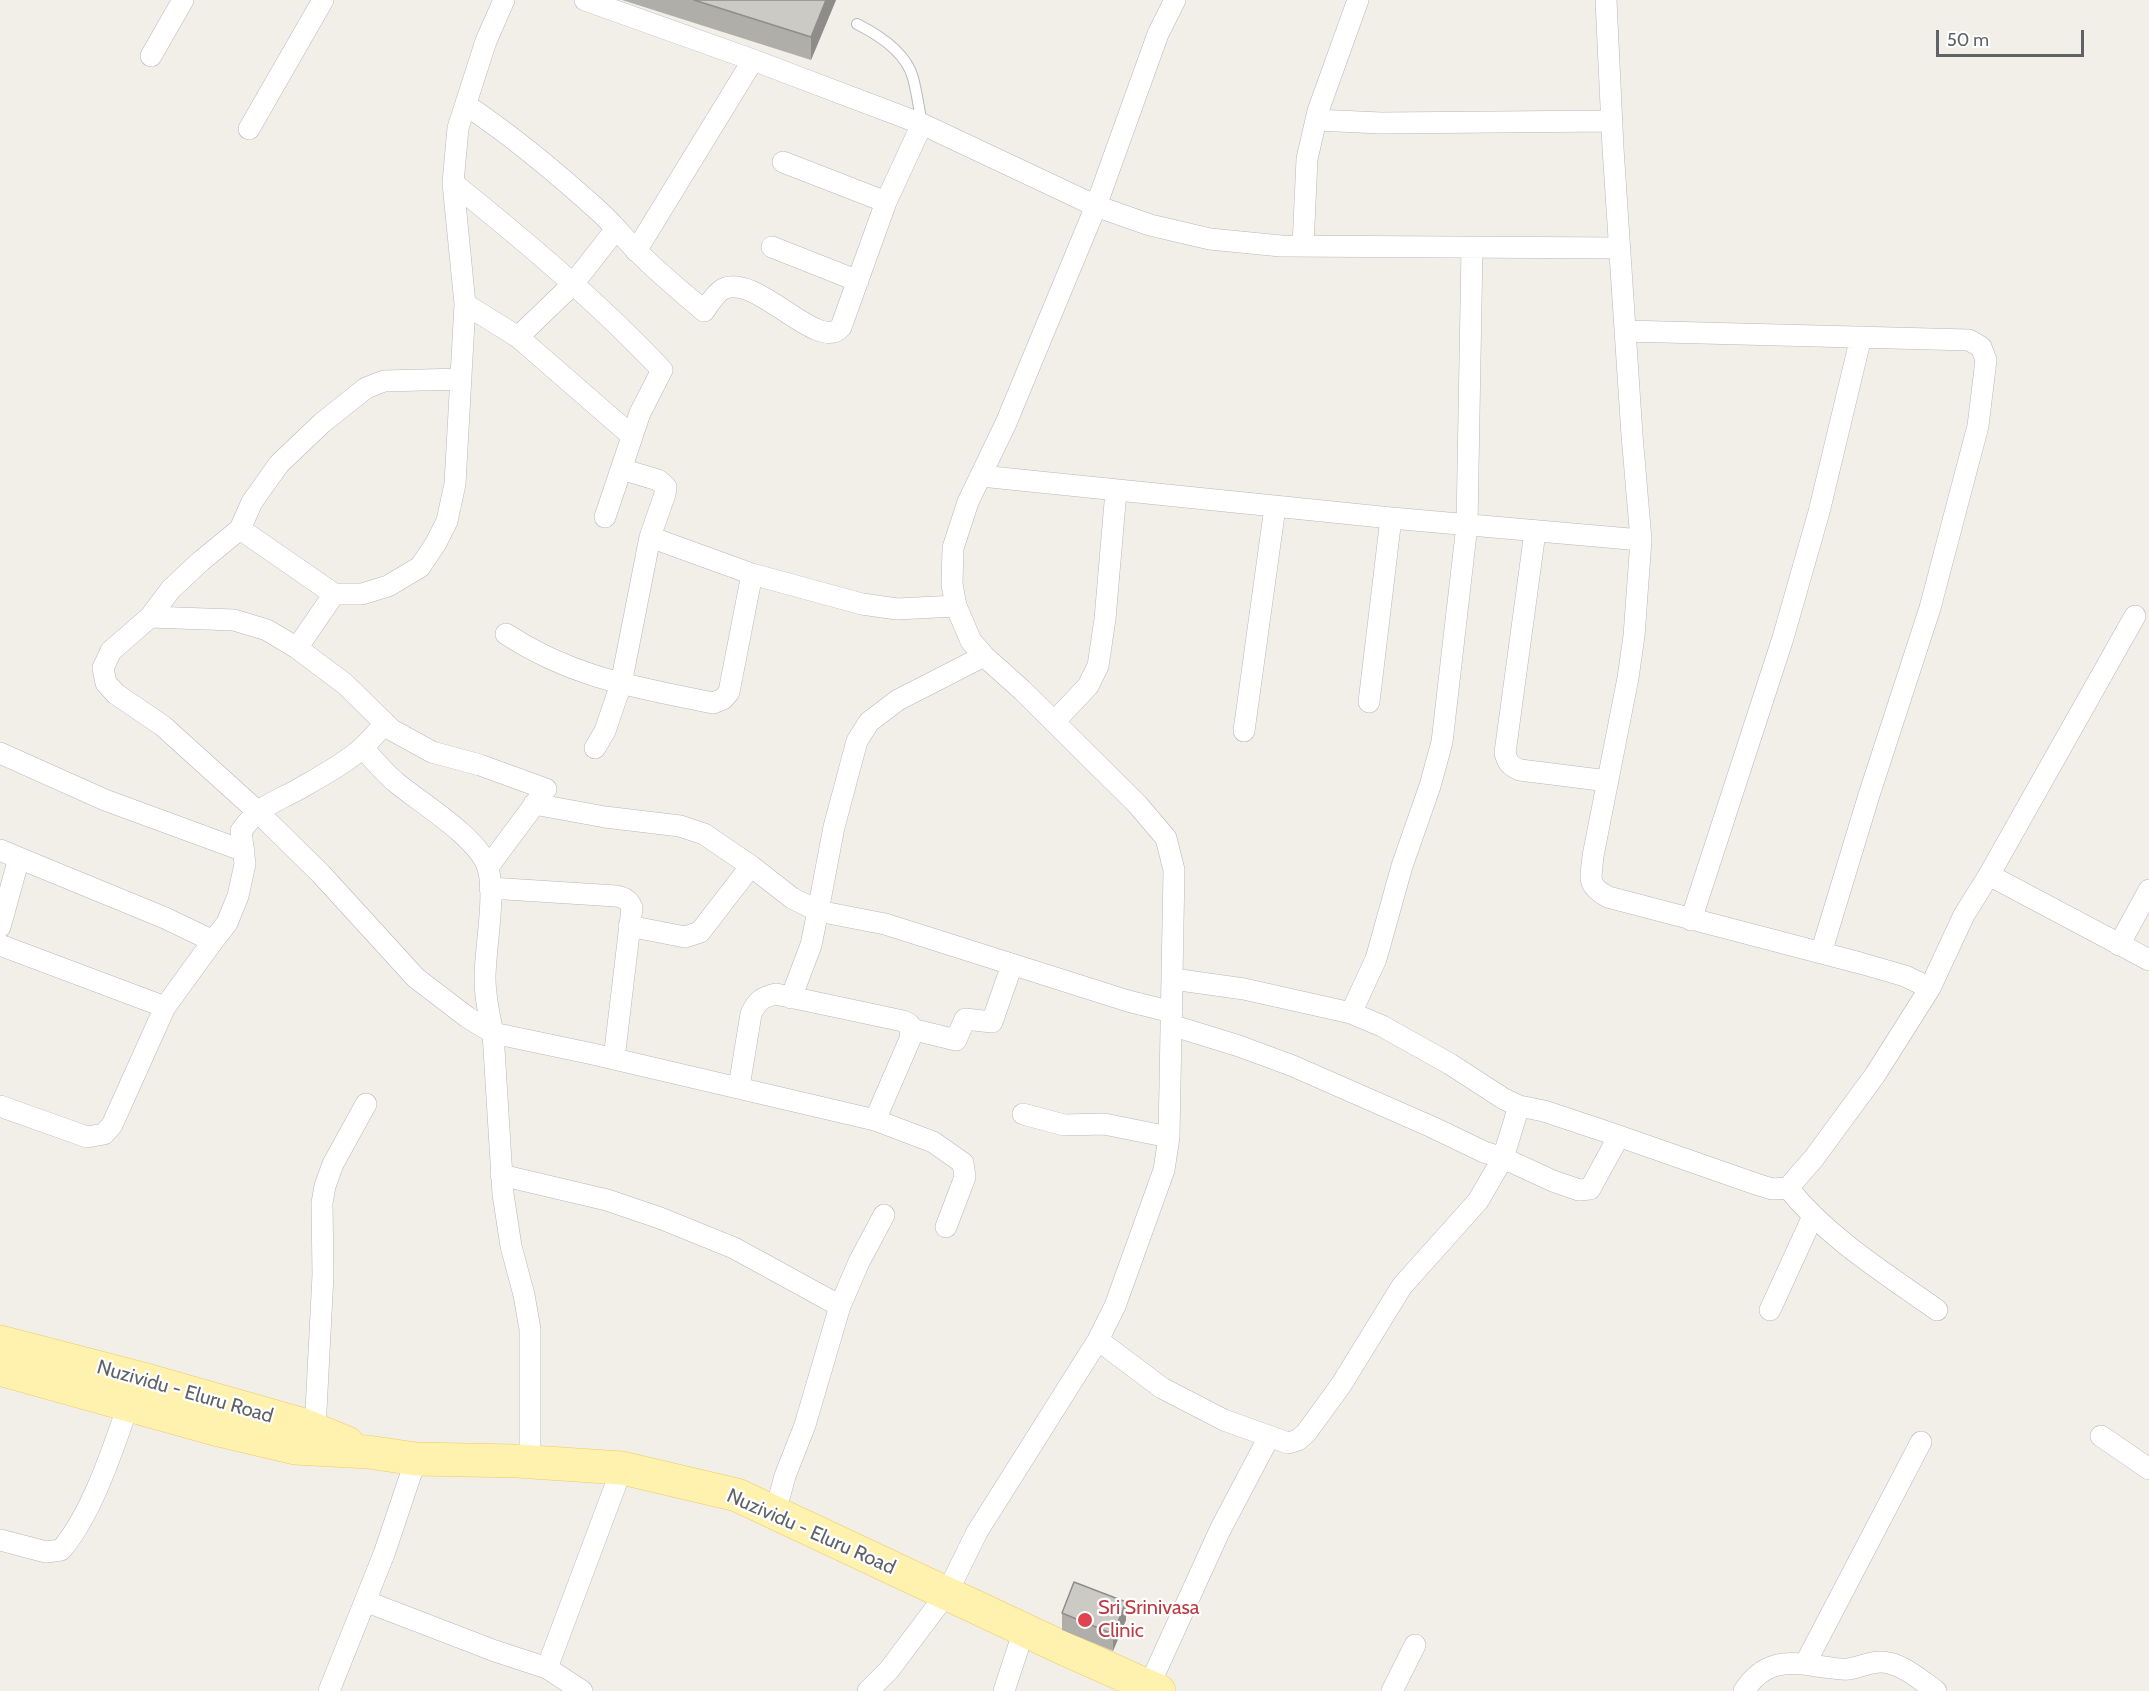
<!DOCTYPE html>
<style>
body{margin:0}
#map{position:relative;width:2149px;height:1691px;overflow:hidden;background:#f1efe8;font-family:Cabin,sans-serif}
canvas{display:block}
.scale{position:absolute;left:1936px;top:30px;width:148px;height:27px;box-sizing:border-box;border:3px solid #5f6368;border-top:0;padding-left:8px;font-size:18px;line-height:21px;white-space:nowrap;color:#5f6368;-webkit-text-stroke:4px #fff;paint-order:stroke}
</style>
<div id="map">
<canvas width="2149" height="1691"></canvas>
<div class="scale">50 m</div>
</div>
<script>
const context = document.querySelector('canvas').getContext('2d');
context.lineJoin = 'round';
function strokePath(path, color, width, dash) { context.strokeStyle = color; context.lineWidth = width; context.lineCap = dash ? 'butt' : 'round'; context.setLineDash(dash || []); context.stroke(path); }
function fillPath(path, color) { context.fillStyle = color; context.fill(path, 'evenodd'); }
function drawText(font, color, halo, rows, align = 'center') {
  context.font = font + ' Cabin,sans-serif'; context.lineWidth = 4.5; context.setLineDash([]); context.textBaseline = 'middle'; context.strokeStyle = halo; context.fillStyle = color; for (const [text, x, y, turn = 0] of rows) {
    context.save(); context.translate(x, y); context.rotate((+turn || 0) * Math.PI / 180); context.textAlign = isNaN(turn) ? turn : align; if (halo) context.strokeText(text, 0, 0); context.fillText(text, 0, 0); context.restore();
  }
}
const service = new Path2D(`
 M 857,24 C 879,35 906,52 913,78 C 917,93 919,109 922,124`);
const minor = new Path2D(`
 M 504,0 L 486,41 L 458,128 L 453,183 C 525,241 598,302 662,370 L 640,413 L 605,517
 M 585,0 L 753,60 L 922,124 L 1096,206 L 1150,225 L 1210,239 L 1281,246 L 1620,248
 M 1606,0 L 1613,148 L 1632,435 L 1641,540 L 1634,636 L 1628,678 L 1593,856 C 1591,879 1586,885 1608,897 L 1860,963 L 1905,976 L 1930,988
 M 151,56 L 183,0
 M 466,105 C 514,137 558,174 601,213 C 614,225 624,238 636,250 C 657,272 681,291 704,311 C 709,304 716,293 723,289 C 756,272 819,354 841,327 L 886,202 L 922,124
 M 1316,120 L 1381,123 L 1612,121
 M 249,129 L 323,0
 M 783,162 L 886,202
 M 1303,246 L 1307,159 L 1318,111 L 1358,0
 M 772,247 L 858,281
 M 636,251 L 753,60
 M 465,304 L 518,337 L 632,436
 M 1626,331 L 1969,340 L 1981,347 L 1986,360 L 1978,426 L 1930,608 L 1869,795 L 1821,953
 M 518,337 L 573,284 L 616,229
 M 460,379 L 384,381 L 366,388 L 322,423 L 279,464 L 252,502 L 240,529 L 201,561 L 171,589 L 150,617 L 111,651 L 103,668 L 106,683 L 116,694 L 163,726 L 257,811 L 321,874 L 416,978 L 467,1017 L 493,1033 L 593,1054 L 875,1120 L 933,1142 L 963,1163 L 965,1177 L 946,1227
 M 981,476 L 1391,518 L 1641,540
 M 240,529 L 334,594 L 362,594 L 388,586 L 420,567 L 436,543 L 447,521 L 455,484 L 465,304 L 453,183
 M 1535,532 L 1505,753 C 1508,763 1510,766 1520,770 L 1608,781
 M 650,537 L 752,574 L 862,604 L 897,609 L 956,606
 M 150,617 L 234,620 L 267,630 L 297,648 L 345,684 L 392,730 L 432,752 L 480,765 L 546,789 L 488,867
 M 506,634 C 573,678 636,687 713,703 L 723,699 L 729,692 L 752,574
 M 297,648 L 334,594
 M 984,656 L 898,700 L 869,722 L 857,741 L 834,827 L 818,911 L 885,924 L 1128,1001 L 1172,1012
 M 1369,702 L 1391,518
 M 1054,722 L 1088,686 L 1098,666 L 1105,619 L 1116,491
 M 1244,731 L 1275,507
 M 363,748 C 374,760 385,774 398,784 C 422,804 479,838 488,868 C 496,896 485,948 485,978 C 485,997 489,1015 493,1033 L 503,1194 L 511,1246 L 524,1295 L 530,1329 L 530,1462
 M 595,748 L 605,731 L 621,684 L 650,537 L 665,494 L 666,487 L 658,480 L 621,469
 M 0,753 L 105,800 L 244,851
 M 534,804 L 605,817 L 680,826 L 704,834 L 751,866
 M 0,850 L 19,858
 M 1989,875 L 2149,960
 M 490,888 L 616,896 C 625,898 629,900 632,908 L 614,1059
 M 1691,920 L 1783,638 L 1819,512 L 1861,337
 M 629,926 L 685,937 L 700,932 L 751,866 L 792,898 L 818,911 L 811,945 L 791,998
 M 0,927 L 19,858 L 165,918 L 213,941 L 165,1007 L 112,1125 L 104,1134 L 87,1137 L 0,1106
 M 213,941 L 227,923 L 238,896 L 245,864 L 241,831 C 259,806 271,804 297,790 C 316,779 348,762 363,747 C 371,740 378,731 385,723
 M 0,945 L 165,1007
 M 2119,945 L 2149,890
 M 1173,979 L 1244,989 L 1351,1013 L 1382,1026 L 1450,1064 L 1504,1099 L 1519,1106 L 1544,1111 L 1607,1132 L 1756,1184 L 1772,1189 L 1788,1188 L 1814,1158 L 1875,1075 L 1930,988 L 1964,915 L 1989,875 L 2135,616
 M 1351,1013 L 1376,959 L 1402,866 L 1430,786 L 1442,742 L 1467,525 L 1472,248
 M 1171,1025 L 1239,1046 L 1293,1066 L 1432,1127 L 1484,1152 L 1503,1158 L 1553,1181 L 1579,1190 L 1590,1189 L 1619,1136
 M 911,1029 L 956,1040 L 965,1019 L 992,1022 L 1012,965
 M 739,1087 L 751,1014 C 757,1001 762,997 776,994 L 903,1021 L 909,1024 L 911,1037 L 875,1120
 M 1023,1114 L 1064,1125 L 1104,1124 L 1169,1137
 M 501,1175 L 607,1200 L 660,1218 L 734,1248 L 840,1306
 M 1788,1188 C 1829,1239 1885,1273 1937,1310
 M 1770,1310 L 1813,1216
 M 1098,1340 L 1162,1388 L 1224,1420 L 1288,1443 L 1298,1440 L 1306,1433 L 1341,1385 L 1402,1286 L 1478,1201 L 1503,1158 L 1519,1106
 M 315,1430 L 323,1275 L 322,1203 L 325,1186 L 333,1164 L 366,1104
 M 2101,1436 L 2149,1469
 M 775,1513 L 785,1476 L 805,1425 L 840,1306 L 859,1262 L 884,1215
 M 0,1540 L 46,1552 L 61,1550 C 92,1514 113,1449 129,1403
 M 365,1601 L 495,1651 L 547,1668 L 582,1691
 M 1805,1664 L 1921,1442
 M 547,1668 L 622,1468
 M 1149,1686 L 1220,1530 L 1269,1437
 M 329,1691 L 384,1554 L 416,1459
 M 868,1691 L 889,1670 L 947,1593 L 977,1532 L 1098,1340 L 1115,1306 L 1164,1170 L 1169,1137 L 1174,870 L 1166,838 L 1137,804 L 1022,690 L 984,656 L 971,641 L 956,606 L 952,584 L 953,548 L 968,502 L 1006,423 L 1096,206 L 1158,34 L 1175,0
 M 1004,1691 L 1024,1630
 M 1392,1691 L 1415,1645
 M 1744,1691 C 1762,1663 1784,1660 1816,1666 C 1827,1667 1838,1670 1848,1669 C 1862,1667 1875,1659 1889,1663 C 1906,1667 1922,1681 1936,1691`);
const primary = new Path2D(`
 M 0,1342 L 150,1381 L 301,1424 L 347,1443
 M 0,1369 L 219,1430 L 295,1448 L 368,1452 L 416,1459 L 517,1461 L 622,1468 L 737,1495 L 1065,1649 L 1159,1691`);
strokePath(service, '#b5b8bc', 12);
strokePath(minor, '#b5b8bc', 22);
strokePath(primary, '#f2c960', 34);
strokePath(service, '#fff', 10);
strokePath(minor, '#fff', 21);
strokePath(primary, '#fff2af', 33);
fillPath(new Path2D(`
 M 622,0 L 836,0 L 811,60 Z
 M 1062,1613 L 1126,1620 L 1113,1651 L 1062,1630 Z`), '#afaea9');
fillPath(new Path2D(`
 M 826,0 L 836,0 L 811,60 L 811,37 Z
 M 1126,1602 L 1126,1620 L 1113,1651 L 1113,1634 Z`), '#8f8d8a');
const building = new Path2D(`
 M 694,0 L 826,0 L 811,37 Z
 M 1074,1582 L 1126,1602 L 1113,1634 L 1062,1613 Z`);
fillPath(building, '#cccac5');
strokePath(building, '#8f8d8a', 1.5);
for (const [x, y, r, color] of [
 [1085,1620,8,"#e0444e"]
]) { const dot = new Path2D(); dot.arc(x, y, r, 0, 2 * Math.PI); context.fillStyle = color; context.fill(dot); strokePath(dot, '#fff', 2); }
drawText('20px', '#5f6368', '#fff', [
 ["Nuzividu - Eluru Road",185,1392,16],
 ["Nuzividu - Eluru Road",811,1532,24]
]);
drawText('20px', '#be3a42', '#fff', [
 ["Sri Srinivasa",1098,1608],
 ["Clinic",1098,1631]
], 'left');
</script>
